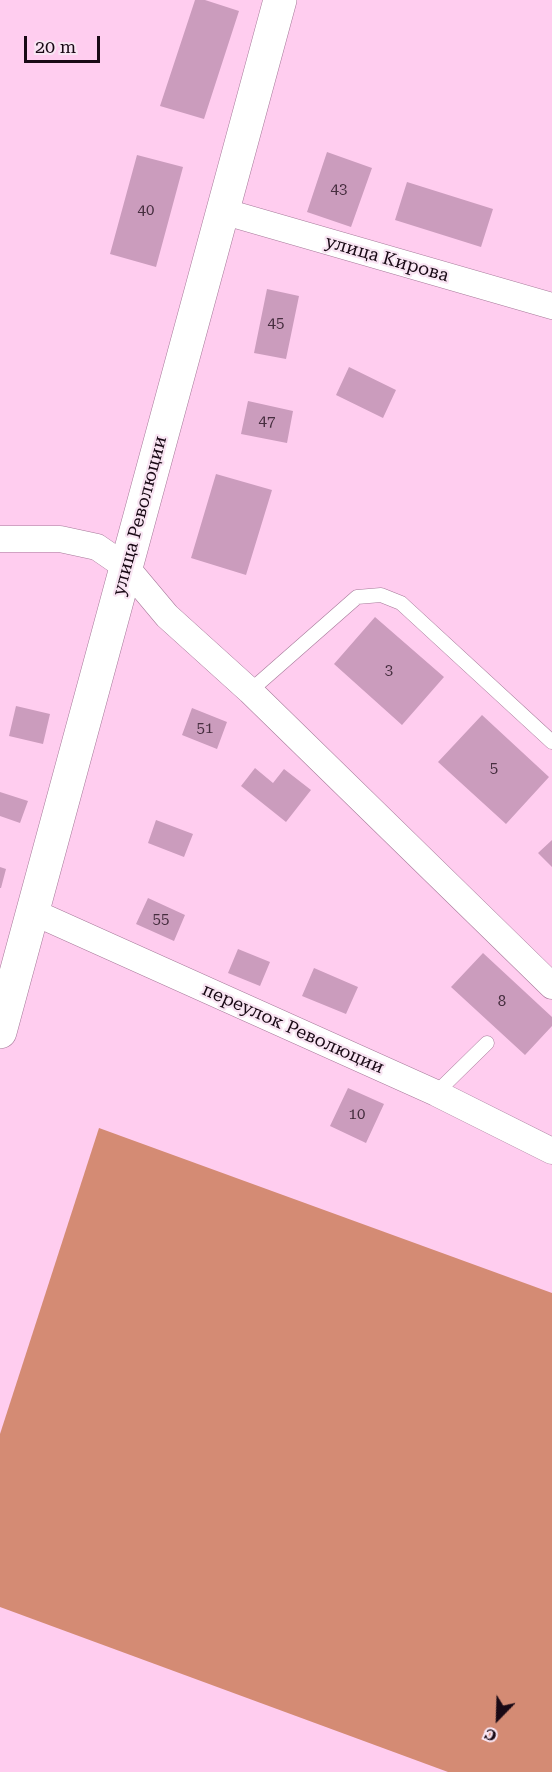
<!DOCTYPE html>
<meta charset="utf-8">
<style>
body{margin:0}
#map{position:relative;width:552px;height:1772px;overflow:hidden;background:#ffcdef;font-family:"Roboto Serif",serif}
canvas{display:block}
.north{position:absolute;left:468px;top:1688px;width:60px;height:60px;-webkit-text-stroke:4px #f9e5f3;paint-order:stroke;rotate:203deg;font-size:16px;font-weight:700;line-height:24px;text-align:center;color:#190915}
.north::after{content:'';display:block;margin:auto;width:21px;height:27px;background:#190915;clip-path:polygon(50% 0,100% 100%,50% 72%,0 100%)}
.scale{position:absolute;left:24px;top:36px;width:76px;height:27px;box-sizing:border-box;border:3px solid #190915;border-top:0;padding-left:8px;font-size:18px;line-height:21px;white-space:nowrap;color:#190915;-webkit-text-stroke:4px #f9e5f3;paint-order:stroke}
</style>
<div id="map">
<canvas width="552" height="1772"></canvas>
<div class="north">С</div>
<div class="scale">20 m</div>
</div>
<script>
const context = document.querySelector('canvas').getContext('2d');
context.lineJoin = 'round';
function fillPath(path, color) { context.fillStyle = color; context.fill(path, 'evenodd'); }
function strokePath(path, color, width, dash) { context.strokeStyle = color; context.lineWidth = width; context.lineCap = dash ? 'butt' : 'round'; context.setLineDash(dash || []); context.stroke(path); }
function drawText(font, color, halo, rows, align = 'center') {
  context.font = font + ' "Roboto Serif",serif'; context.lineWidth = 4.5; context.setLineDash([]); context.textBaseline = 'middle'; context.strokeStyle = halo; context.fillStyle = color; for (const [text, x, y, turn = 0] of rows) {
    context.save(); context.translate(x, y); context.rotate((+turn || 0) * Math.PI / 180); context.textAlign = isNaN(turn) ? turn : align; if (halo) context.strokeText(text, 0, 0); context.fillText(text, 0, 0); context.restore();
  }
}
fillPath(new Path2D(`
 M 99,1128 L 552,1293 L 552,1772 L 448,1772 L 0,1607 L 0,1434 Z`), '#d48b74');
fillPath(new Path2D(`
 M 195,0 L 205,0 L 239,11 L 204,119 L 160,106 Z
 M 327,152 L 372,168 L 351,227 L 307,212 Z
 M 137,155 L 183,167 L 156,267 L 110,254 Z
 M 407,182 L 493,209 L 481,247 L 395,220 Z
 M 267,289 L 299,296 L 286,359 L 254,353 Z
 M 349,367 L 396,390 L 383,418 L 336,395 Z
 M 248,401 L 293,411 L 287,443 L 241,434 Z
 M 216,474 L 272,490 L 246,575 L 191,558 Z
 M 375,617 L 444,677 L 402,725 L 334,664 Z
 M 16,706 L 50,714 L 43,744 L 9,736 Z
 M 192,708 L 227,722 L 217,749 L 182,735 Z
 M 482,715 L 549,777 L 506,824 L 438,762 Z
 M 255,768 L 273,783 L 284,769 L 311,790 L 286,822 L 241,786 Z
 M 0,792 L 28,801 L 20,823 L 0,816 Z
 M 156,820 L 193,834 L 184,857 L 148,843 Z
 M 552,840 L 552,867 L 538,853 Z
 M 0,867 L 6,869 L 1,888 L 0,888 Z
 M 148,898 L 185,915 L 174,941 L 136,924 Z
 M 238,949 L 270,962 L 260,986 L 228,973 Z
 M 483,953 L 552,1017 L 552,1026 L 525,1055 L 451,987 Z
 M 314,968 L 358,987 L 346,1014 L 302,996 Z
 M 348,1088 L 384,1104 L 366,1143 L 330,1126 Z`), '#cb9cbd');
const service = new Path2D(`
 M 250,691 L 357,597 L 381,595 L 401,603 L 552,742
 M 436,1093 L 487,1043`);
const minor = new Path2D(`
 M 222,211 L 552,306
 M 0,539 L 60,539 L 97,547 L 126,567 L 167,616 L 250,691 L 552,986
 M 33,912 L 436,1093 L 552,1151`);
const tertiary = new Path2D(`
 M 0,1032 L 280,0`);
strokePath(service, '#a67999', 15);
strokePath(minor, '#a67999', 27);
strokePath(tertiary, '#a67999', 34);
strokePath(service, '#fff', 14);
strokePath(minor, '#fff', 26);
strokePath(tertiary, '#fff', 33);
drawText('15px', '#462e3f', null, [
 ["43",339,190],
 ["40",146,211],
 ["45",276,324],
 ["47",267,422],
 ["3",389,671],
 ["51",205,729],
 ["5",494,769],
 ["55",161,920],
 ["8",502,1002],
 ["10",357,1115]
]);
drawText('18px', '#190915', '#f9e5f3', [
 ["улица Кирова",387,259,16],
 ["улица Революции",140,516,-75],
 ["переулок Революции",293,1029,24]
]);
</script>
